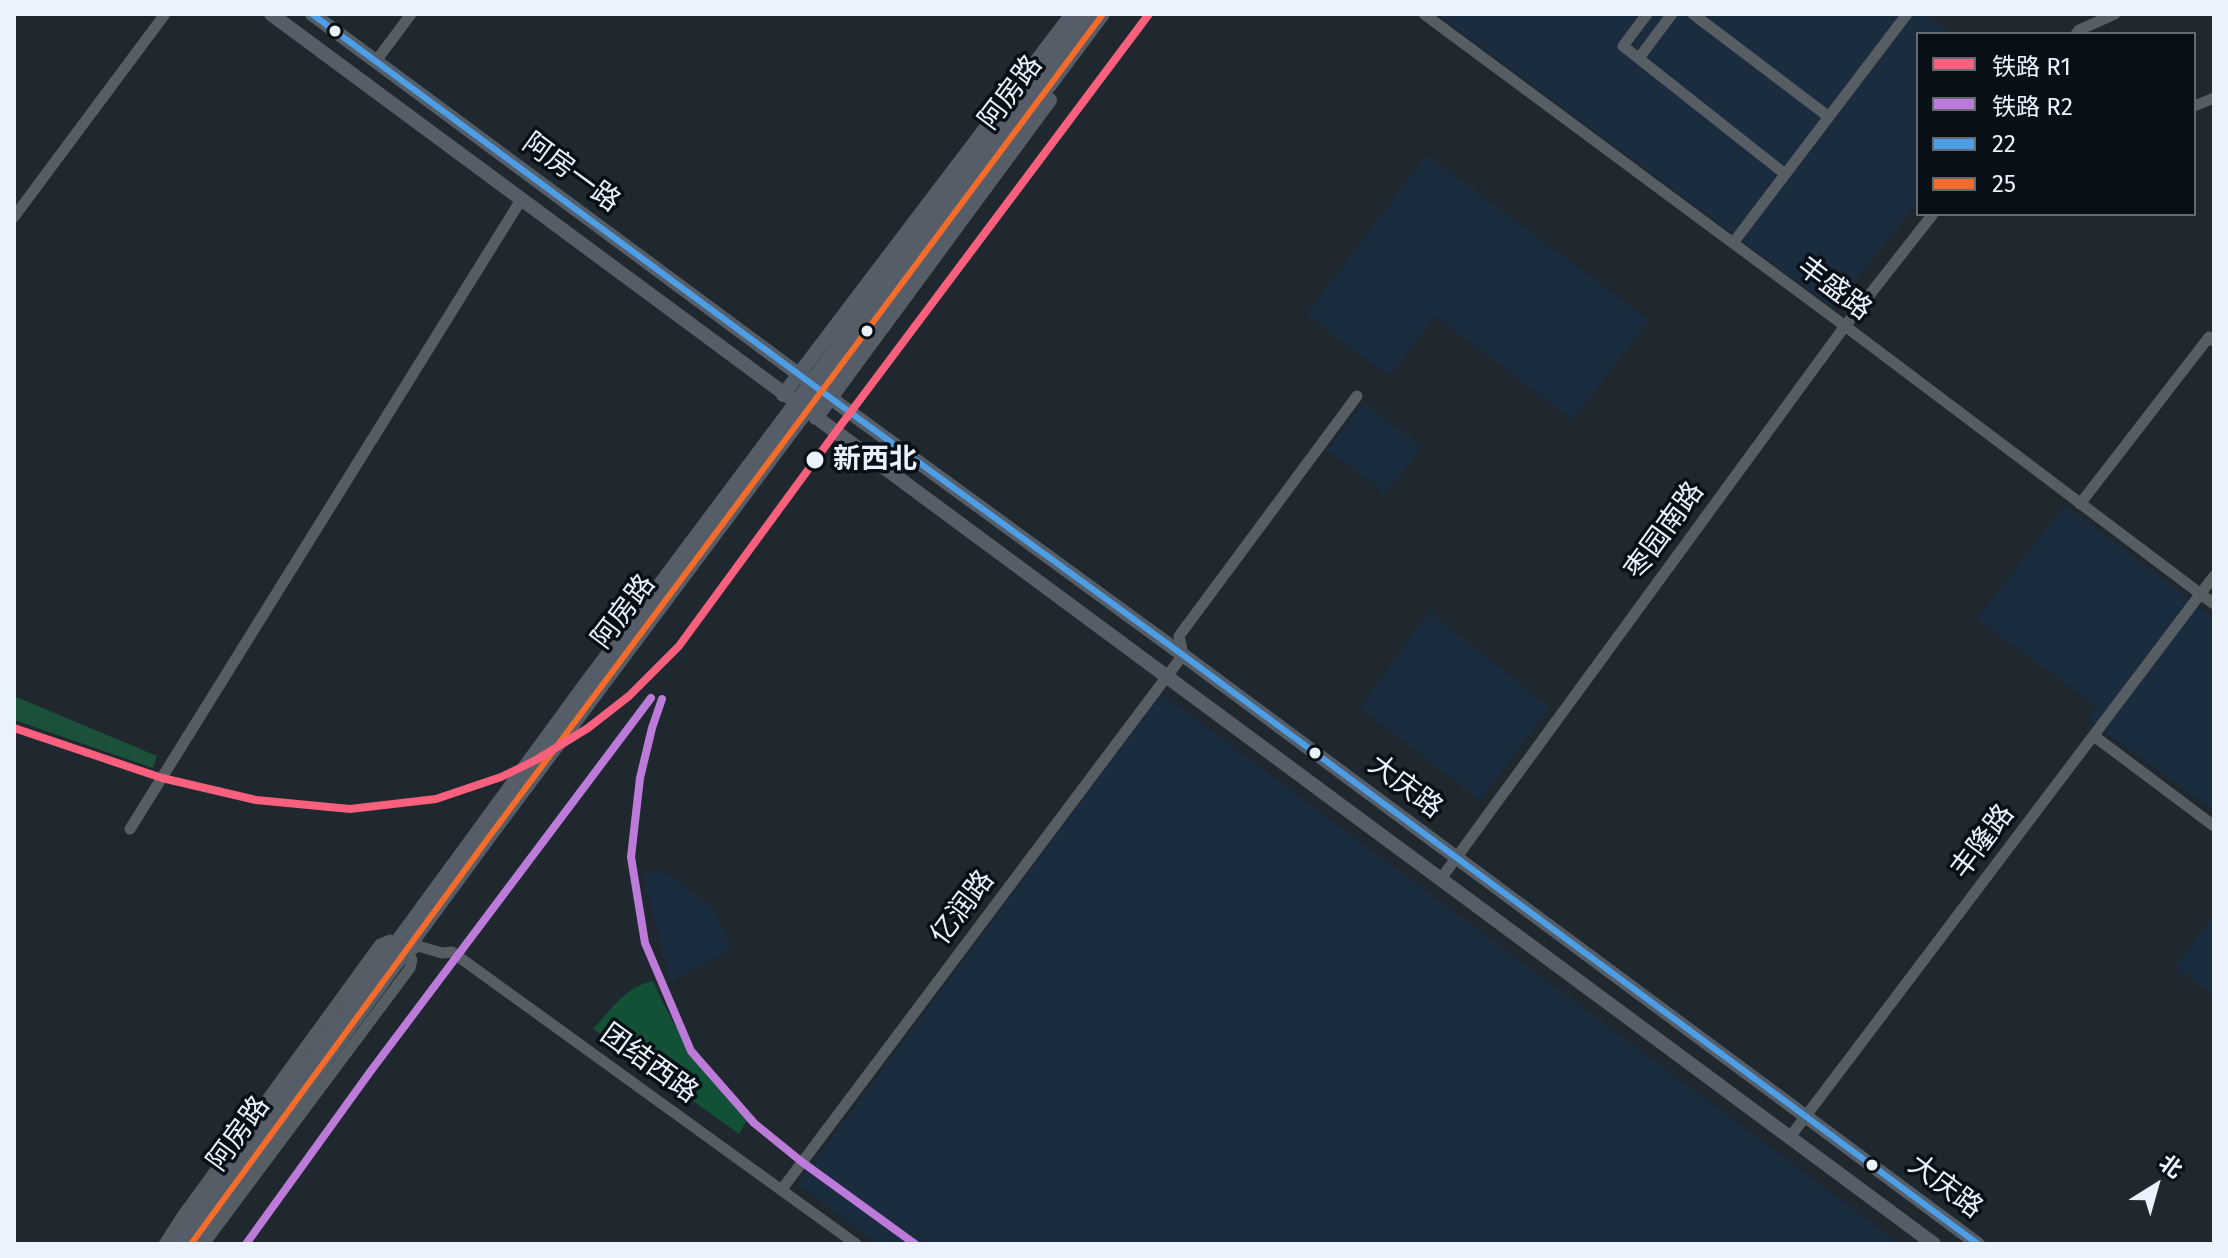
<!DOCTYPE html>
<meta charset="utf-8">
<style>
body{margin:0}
#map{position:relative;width:2228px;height:1258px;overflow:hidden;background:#1f272f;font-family:"Fira Sans","Noto Sans SC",sans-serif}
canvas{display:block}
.frame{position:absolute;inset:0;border:16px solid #e9f2fd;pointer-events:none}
.legend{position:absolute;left:1916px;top:32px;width:280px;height:184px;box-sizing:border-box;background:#090f16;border:2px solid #636a72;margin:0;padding:10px 14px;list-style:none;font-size:24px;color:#e9f2fd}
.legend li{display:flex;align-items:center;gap:16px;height:40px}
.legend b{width:40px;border:2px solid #636a72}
.north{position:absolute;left:2116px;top:1146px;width:80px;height:80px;-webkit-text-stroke:6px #090f16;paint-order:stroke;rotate:37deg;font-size:22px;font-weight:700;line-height:32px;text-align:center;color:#e9f2fd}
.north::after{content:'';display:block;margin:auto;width:28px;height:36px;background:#e9f2fd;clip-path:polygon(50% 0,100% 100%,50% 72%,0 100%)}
</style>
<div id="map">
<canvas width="2228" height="1258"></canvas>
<div class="frame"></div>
<ul class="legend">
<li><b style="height:10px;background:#f8607d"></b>铁路 R1</li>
<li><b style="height:10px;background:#bd7bd9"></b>铁路 R2</li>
<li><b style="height:10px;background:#4d9ee5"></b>22</li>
<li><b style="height:10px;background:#f36c2b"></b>25</li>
</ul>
<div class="north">北</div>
</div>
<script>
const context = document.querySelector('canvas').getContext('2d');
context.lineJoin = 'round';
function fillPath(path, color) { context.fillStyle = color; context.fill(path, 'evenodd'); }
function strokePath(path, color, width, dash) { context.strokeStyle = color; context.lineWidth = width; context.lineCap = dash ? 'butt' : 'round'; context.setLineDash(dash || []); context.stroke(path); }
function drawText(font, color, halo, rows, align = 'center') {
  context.font = font + ' "Fira Sans","Noto Sans SC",sans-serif'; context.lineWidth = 7; context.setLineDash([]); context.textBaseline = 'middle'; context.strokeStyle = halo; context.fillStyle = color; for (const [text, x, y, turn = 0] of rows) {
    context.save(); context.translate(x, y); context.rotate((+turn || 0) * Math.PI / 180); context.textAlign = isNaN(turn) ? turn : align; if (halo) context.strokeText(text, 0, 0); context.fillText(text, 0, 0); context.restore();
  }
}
fillPath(new Path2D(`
 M 1437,14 L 1927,14 L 1952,34 L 1918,34 L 1918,200 L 1834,309 Z
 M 1427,155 L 1649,320 L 1573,420 L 1435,316 L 1389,376 L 1306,315 Z
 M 1364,403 L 1422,447 L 1386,493 L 1327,450 Z
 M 2065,505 L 2214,618 L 2214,811 L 2088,719 L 2096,706 L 1977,619 Z
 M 1429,611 L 1550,708 L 1480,800 L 1360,708 Z
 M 1161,693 L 1900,1244 L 878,1244 L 798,1184 Z
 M 642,871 L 667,873 L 712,907 L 732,950 L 670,982 Z
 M 2214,915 L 2214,995 L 2175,967 Z`), '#1b2c3f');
fillPath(new Path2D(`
 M 653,981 C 676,1034 707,1079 747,1120 L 739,1134 L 593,1029 C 611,1010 626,986 653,981 Z`), '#125135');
fillPath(new Path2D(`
 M 14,696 L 157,756 L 153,768 L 14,720 Z`), '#1c5139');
strokePath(new Path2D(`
 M 1424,14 L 1845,326 L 2214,604
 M 1647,14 L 1623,46 L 1785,174
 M 1693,14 L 1829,117
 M 2076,34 L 2079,30 L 2115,14
 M 1639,58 L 1672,14
 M 376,61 L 411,14
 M 2194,106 L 2214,98
 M 14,217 L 165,14
 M 1733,243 L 1907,14
 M 2080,504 L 2209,337 L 2214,341
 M 2094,736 L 2214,826
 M 130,829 L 521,200
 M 1440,880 L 1845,326 L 1933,214
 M 407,953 L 418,946 L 442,953 L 452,952 L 856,1244
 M 1790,1137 L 2214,576
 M 782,1189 L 1183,655 L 1179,636 L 1357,396
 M 164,1244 L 182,1216 L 380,944 L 390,940 L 403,945 L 412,960 L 410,968 L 204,1244`), '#565d63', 11);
strokePath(new Path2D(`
 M 271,14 C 824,425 1380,833 1934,1244
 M 312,14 L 851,413 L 1183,655 L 1978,1244
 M 783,395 L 1072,14
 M 816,418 L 1050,100
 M 176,1244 L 581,690 L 1086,14
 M 191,1244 L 492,833 L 1103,14`), '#555e68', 14);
strokePath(new Path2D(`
 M 312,14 L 851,413 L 1183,655 L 1978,1244`), '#4d9ee5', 6);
strokePath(new Path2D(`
 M 191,1244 L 492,833 L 1103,14`), '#f36c2b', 6);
strokePath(new Path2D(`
 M 14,728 L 162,778 L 256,800 L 350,809 L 436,799 L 501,777 L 536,760 L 588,728 L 629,696 L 679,646 L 835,433 L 1149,14`), '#f8607d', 8);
strokePath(new Path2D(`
 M 662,699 L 652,728 L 640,778 L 631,857 L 645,943 L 691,1051 L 754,1123 L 802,1162 L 915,1244
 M 246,1244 L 370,1072 L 651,698`), '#bd7bd9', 8);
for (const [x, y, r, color] of [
 [335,31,7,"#e9f2fd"],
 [867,331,7,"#e9f2fd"],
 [815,460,10,"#e9f2fd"],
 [1315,753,7,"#e9f2fd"],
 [1872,1165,7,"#e9f2fd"]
]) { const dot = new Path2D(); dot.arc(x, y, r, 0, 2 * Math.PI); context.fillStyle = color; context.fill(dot); strokePath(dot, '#090f16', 3); }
drawText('28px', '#e9f2fd', '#090f16', [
 ["阿房路",1011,93,-53],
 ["阿房一路",571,173,36],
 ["丰盛路",1834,289,37],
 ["枣园南路",1665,531,-54],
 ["阿房路",624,612,-53],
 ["大庆路",1405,787,37],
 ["丰隆路",1983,842,-53],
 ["亿润路",963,908,-53],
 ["团结西路",649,1064,36],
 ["阿房路",239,1134,-54],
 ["大庆路",1945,1187,37]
]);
drawText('bold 28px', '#e9f2fd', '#090f16', [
 ["新西北",833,460]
], 'left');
</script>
